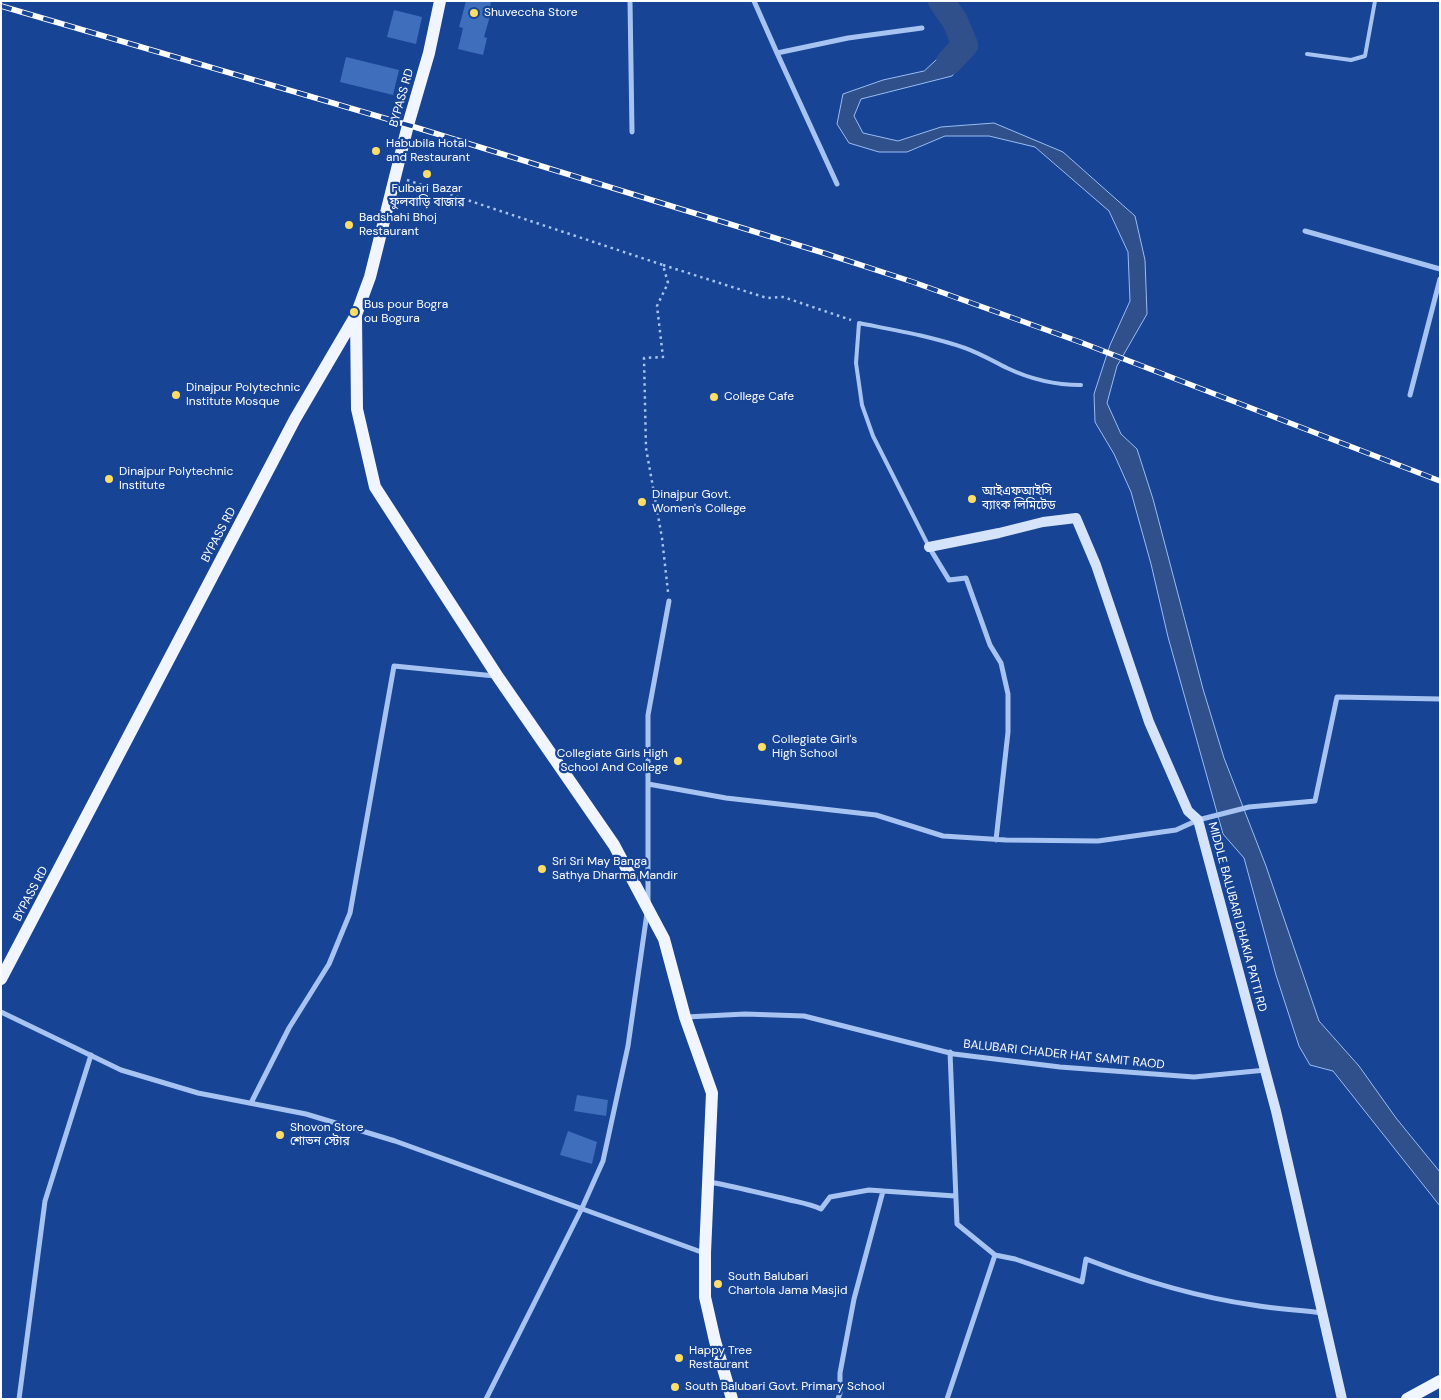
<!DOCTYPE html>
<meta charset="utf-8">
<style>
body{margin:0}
#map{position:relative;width:1441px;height:1400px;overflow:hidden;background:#174494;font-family:"DM Sans",sans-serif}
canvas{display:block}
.frame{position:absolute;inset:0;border:2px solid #fff;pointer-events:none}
</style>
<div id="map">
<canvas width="1441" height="1400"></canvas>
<div class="frame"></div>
</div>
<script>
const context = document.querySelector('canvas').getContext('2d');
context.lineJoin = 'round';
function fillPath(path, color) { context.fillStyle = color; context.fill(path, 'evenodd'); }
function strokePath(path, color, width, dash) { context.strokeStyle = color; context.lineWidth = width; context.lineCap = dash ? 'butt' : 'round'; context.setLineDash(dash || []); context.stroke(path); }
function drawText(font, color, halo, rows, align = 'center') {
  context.font = font + ' "DM Sans","Noto Sans Bengali",sans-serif'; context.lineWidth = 4.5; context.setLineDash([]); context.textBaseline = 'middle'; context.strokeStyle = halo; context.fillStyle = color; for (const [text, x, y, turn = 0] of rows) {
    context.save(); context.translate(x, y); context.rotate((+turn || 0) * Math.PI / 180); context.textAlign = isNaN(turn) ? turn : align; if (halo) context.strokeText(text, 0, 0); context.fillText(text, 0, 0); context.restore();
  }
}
const water = new Path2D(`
 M 945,52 L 969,52 L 952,76 L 861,99 L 854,116 L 863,133 L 898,141 L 941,127 L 994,123 L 1063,152 L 1135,216 L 1145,260 L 1147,314 L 1117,366 L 1107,403 L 1121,434 L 1137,449 L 1153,499 L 1203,689 L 1224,758 L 1266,866 L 1319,1021 L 1359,1066 L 1396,1118 L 1440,1172 L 1440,1206 L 1333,1071 L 1310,1065 L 1299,1046 L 1276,975 L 1244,858 L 1223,834 L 1168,637 L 1151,564 L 1131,492 L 1114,454 L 1095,422 L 1094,394 L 1110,345 L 1130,301 L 1128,252 L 1109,211 L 1035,147 L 989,136 L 945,136 L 907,152 L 879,152 L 849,143 L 837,124 L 843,94 L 883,80 L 924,71 Z`);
fillPath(water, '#30508c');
strokePath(water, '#99bdf3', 1);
strokePath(new Path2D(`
 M 941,1 L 955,21 L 965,45 L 949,62`), '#30508c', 26);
fillPath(new Path2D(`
 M 466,1 L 491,1 L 490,8 L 492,9 L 484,37 L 487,38 L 483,55 L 458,49 L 463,28 L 459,27 Z
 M 394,10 L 422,17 L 416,44 L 387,37 Z
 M 346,57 L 399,70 L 393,95 L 340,82 Z
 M 577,1095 L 608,1100 L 606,1116 L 574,1111 Z
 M 568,1131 L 597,1142 L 592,1164 L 560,1155 Z`), '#3f6ebc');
strokePath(new Path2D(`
 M 407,180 L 663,265 L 668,283 L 657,306 L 663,357 L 644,358 L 646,448 L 662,538 L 668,592
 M 663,265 L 751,293 L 767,298 L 783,297 L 851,320`), '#a7c3f1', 2.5, [2.5, 4]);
strokePath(new Path2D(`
 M 1307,54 L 1351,60 L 1365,56 L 1375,1
 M 929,547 L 873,436 L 862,405 L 856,363 L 859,323 C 894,330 930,336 965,348 C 979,353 993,361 1007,368 C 1030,379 1055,385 1081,385`), '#a7c3f1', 4);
strokePath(new Path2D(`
 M 630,1 L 632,132
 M 754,1 L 777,53 L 848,38 L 922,28
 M 777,53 L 837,184
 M 1305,231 L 1440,269
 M 1410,395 L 1440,279
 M 929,547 L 949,580 L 966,578 L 990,645 L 1001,663 L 1008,694 L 1008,732 L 996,840
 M 648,784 L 726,798 L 876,815 L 943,836 L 1006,840 L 1098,841 L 1176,830 L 1198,820 L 1249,807 L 1315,801 L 1337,697 L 1440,699
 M 648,902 L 648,715 L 669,601
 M 1,1012 L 121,1070 L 198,1093 L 306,1114 L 395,1141 L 704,1253
 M 686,1017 L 745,1014 L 804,1016 L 954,1054 L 1060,1067 L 1194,1077 L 1266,1070
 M 251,1103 L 289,1028 L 329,964 L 350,913 L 394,666 L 495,676
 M 709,1182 C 734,1186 758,1193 782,1198 C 796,1202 808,1203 821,1209 L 830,1197 L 869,1190 L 955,1196
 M 995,1255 L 1015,1259 L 1082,1282 L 1086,1259 C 1140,1280 1196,1297 1253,1305 C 1276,1309 1299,1310 1322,1313
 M 19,1399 L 45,1201 L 91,1055
 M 486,1399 L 582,1208 L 603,1161 L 628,1046 L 647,913
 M 838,1399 L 840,1393 L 840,1373 L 854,1299 L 883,1191
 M 947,1399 L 995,1255 L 957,1224 L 950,1052`), '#a7c3f1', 5);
strokePath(new Path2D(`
 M 929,547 L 999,533 L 1043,522 L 1076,518 L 1096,565 L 1149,722 L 1188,811 L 1198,820 L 1276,1111 L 1342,1399`), '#d5e3fb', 10);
strokePath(new Path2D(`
 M 356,315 L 357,409 L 375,487 L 498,677 L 614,845 L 664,939 L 685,1017 L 712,1093 L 705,1253 L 705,1297 L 715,1341 L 732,1399
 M 1,979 L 295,419 L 356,315 L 370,277 L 408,125 L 429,53 L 440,1
 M 1407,1399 L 1440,1381`), '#f1f5ff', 12);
const rail = new Path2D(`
 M 1,6 L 408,125 L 827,254 L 913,282 L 1080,342 L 1440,481`);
strokePath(rail, '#fff', 5.5);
strokePath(rail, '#174494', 4, [11]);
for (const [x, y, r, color] of [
 [474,13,5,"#ffde67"],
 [376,151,5,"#ffde67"],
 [427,174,5,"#ffde67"],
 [349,225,5,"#ffde67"],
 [354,312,5,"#ffde67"],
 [176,395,5,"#ffde67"],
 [714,397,5,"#ffde67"],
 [109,479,5,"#ffde67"],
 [972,499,5,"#ffde67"],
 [642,502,5,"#ffde67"],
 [762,747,5,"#ffde67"],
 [678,761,5,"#ffde67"],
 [542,869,5,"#ffde67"],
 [280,1135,5,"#ffde67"],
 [718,1284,5,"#ffde67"],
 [679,1358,5,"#ffde67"],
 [675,1387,5,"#ffde67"]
]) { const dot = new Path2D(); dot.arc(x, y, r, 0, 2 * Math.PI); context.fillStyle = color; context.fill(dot); strokePath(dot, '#174494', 2); }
drawText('12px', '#fff', '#174494', [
 ["Shuveccha Store",484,13],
 ["Habubila Hotal",386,144],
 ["and Restaurant",386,158],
 ["Fulbari Bazar",427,189,"center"],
 ["ফুলবাড়ি বাজার",427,203,"center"],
 ["Badshahi Bhoj",359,218],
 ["Restaurant",359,232],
 ["Bus pour Bogra",364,305],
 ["ou Bogura",364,319],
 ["Dinajpur Polytechnic",186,388],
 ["Institute Mosque",186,402],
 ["College Cafe",724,397],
 ["Dinajpur Polytechnic",119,472],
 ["Institute",119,486],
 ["আইএফআইসি",982,492],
 ["ব্যাংক লিমিটেড",982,506],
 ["Dinajpur Govt.",652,495],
 ["Women's College",652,509],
 ["Collegiate Girl's",772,740],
 ["High School",772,754],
 ["Collegiate Girls High",668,754,"right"],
 ["School And College",668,768,"right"],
 ["Sri Sri May Banga",552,862],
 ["Sathya Dharma Mandir",552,876],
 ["Shovon Store",290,1128],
 ["শোভন স্টোর",290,1142],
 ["South Balubari",728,1277],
 ["Chartola Jama Masjid",728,1291],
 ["Happy Tree",689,1351],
 ["Restaurant",689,1365],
 ["South Balubari Govt. Primary School",685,1387]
], 'left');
drawText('12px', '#fff', '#174494', [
 ["BYPASS RD",402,98,-74],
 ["BYPASS RD",219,535,-62],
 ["BYPASS RD",31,894,-62],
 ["MIDDLE BALUBARI DHAKIA PATTI RD",1237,917,75],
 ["BALUBARI CHADER HAT SAMIT RAOD",1064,1055,6]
]);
</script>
